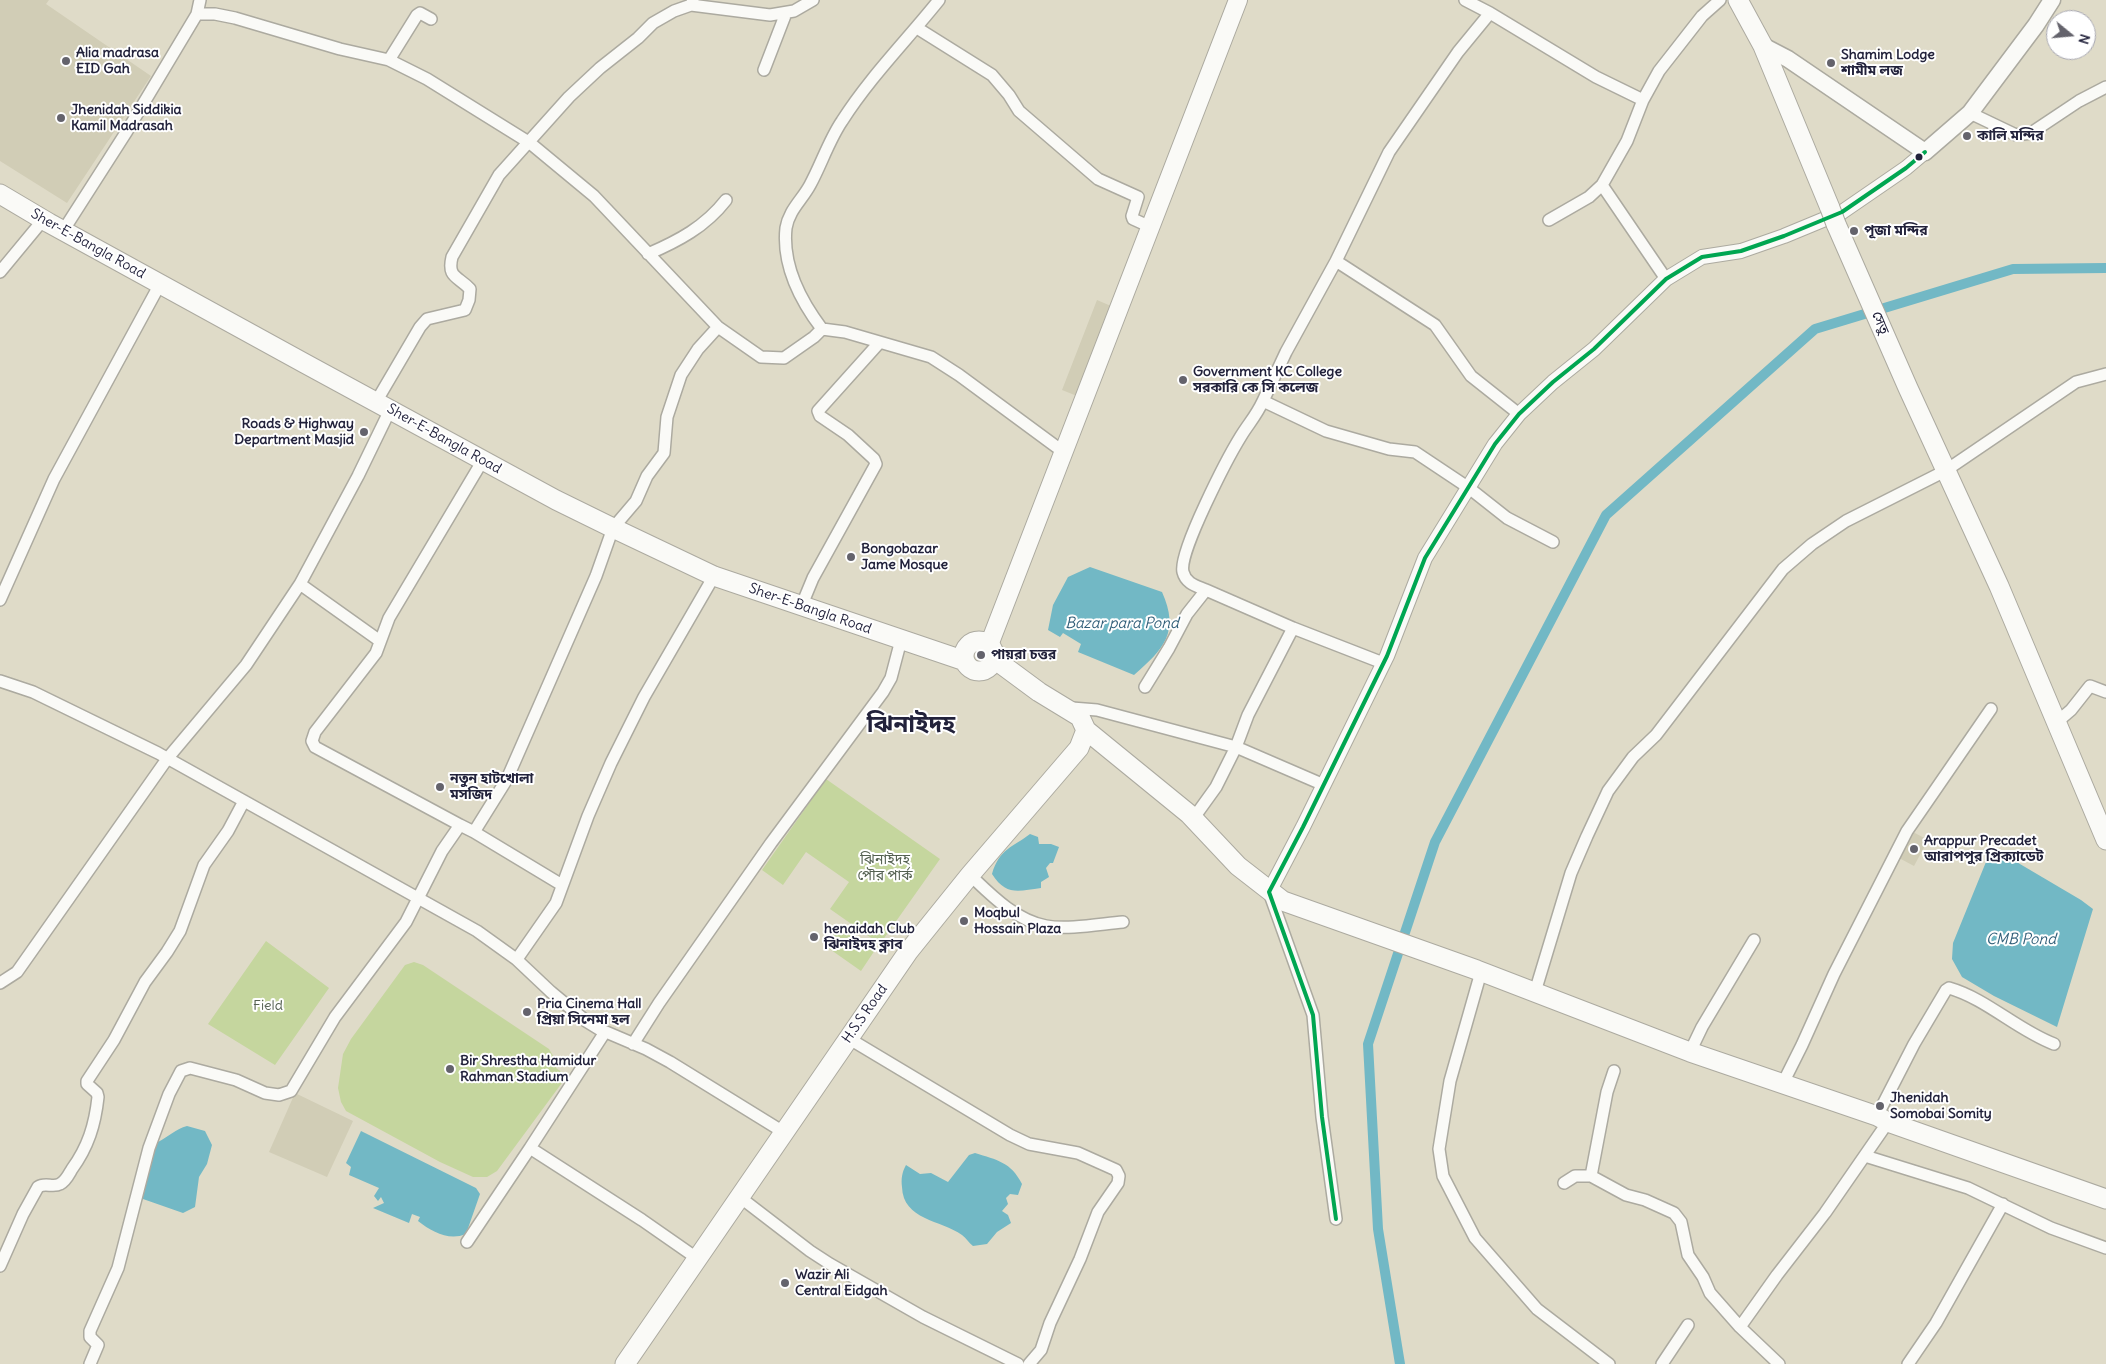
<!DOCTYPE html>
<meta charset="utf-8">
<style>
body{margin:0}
#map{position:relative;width:2106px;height:1364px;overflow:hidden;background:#dfdbc8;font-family:Delius,sans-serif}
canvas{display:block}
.north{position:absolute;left:2046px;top:10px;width:50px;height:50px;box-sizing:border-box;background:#fff;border:1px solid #a7a7b1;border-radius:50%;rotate:107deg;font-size:14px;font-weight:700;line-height:20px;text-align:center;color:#22223b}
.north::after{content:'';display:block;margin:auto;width:18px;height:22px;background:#64636c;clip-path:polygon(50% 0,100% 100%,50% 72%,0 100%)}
</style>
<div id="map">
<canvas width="2106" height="1364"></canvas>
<div class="north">N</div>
</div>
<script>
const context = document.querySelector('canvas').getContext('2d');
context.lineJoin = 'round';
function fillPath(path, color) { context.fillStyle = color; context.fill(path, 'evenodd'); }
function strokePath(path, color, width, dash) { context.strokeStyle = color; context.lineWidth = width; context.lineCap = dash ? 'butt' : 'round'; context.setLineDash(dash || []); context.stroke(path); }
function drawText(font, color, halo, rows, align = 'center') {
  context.font = font + ' Delius,"Noto Sans Bengali",sans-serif'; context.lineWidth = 4; context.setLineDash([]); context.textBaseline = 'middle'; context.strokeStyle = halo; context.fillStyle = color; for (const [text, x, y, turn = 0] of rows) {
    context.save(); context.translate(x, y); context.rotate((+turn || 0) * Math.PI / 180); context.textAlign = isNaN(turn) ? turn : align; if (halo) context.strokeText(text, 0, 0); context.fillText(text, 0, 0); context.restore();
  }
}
fillPath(new Path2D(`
 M 0,0 L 49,0 L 46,4 L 151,76 L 67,203 L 0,161 Z
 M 1097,300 L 1111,306 L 1077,396 L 1062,390 Z
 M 1913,832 L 1928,840 L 1914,866 L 1899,858 Z
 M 295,1093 L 353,1121 L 327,1177 L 269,1152 Z`), '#d1cdb6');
fillPath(new Path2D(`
 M 826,779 L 940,859 L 880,944 L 830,909 L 849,882 L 806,852 L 783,885 L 762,870 Z
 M 839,924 L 875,950 L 861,971 L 824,945 Z
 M 266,941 L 329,988 L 275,1065 L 208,1024 Z
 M 414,962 L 423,965 L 549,1049 L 555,1059 L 556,1068 L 567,1076 L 497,1171 L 487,1177 L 473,1177 L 440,1162 L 346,1111 L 341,1102 L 338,1088 L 343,1054 L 351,1039 L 405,965 Z`), '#c5d69e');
fillPath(new Path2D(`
 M 1090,567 L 1162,592 C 1180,632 1164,649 1134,675 L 1078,652 L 1081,644 L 1063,633 L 1060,637 L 1048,630 L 1053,605 L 1068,577 Z
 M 1030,834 L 1038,837 L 1039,844 L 1051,844 L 1059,847 L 1053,863 L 1050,863 L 1046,868 L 1049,877 L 1041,882 L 1041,888 C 1018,891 1006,896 992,874 C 999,849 1013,847 1030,834 Z
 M 1994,854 L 2003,854 L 2081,900 L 2093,909 L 2057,1027 L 1994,996 L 1962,977 L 1952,959 L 1953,943 L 1988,857 Z
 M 187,1126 L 205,1131 L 212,1145 L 207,1164 L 199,1177 L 195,1207 L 183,1213 L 143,1199 L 143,1179 L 158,1142 C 168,1137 176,1129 187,1126 Z
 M 361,1131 L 476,1188 L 480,1194 L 466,1234 C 449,1241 432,1232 418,1221 L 420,1217 L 412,1214 L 409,1223 L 373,1208 L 384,1203 L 381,1197 L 378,1201 L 374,1196 L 379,1188 L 349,1175 L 351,1167 L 346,1163 Z
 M 975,1153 C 997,1160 1011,1162 1022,1184 L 1018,1195 L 1010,1194 L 1006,1198 L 1008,1204 L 1002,1211 L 1008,1215 L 1011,1223 L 997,1232 L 987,1244 L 973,1246 C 969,1243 966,1238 962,1235 C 941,1220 903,1220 902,1187 C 901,1179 902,1172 906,1165 L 920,1174 L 931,1173 L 948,1182 L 969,1155 Z`), '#72b8c5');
strokePath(new Path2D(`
 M 1400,1364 L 1378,1229 L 1368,1044 L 1435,842 L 1606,515 L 1815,329 L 2013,269 L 2106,268`), '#72b8c5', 10);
const minor = new Path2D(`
 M 1465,0 L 1490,13 L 1596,77 L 1643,100
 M 691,5 L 770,15 L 794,11 L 813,0
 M 197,14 L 200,0
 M 917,28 L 992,75 L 1009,95 L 1019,111 L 1098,179 L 1138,197 L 1132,216 L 1133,219 L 1144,224
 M 389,60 L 417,15 L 420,13 L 431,19
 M 764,70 L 786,13
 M 1970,113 L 2016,135 L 2031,133 L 2079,101 L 2106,87
 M 1602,185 L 1666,279
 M 1549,220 L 1589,197 L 1602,185 L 1627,141 L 1643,100 L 1659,71 L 1702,16 L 1720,0
 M 63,231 L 127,131 L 197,14 L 215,14 L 235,18 L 340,49 L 389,60 L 427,79 L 530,143 L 594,196 L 718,327 L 761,357 L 784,358 L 814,337 L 822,329 L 845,332 L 931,357 L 959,375 L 1058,448
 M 648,254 C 678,241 705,227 726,200
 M 1336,261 L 1435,325 L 1471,376 L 1519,414
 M 0,272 L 43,220
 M 822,329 C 800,300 782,265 786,228 C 789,210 802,200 810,185 C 821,165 829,140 842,121 C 870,77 907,40 939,0
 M 1263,401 L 1286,352 L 1336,261 L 1389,152 L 1458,52 L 1490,13
 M 376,402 L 420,327 L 427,319 L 465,310 L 469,300 L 470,289 C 458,276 447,278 452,257 L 499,175 L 569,97 L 600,68 L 638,38 L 653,23 L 674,11 L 691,5 L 693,0
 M 300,584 L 380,641
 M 1206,590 C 1197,586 1186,584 1183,572 C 1178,553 1228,457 1241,436 C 1249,423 1256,416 1263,401 L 1326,431 L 1389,449 L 1415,452 L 1469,488 L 1507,518 L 1553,542
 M 0,600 L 54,479 L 160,284
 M 801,607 L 813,578 L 876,464 L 874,459 L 848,435 L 820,416 L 818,411 L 879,343
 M 0,681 L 33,692 L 158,753 L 477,931 L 516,959 L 551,992 L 586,1021 L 599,1029 L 646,1049 L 670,1062 L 785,1133
 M 1145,687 L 1169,648 L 1187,614 L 1206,590 L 1293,628 L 1383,663
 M 1072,708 L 1097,710 L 1236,747 L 1324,785
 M 2057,722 L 2071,710 L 2090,686 L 2106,692
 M 1193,819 L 1216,787 L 1236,747 L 1248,715 L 1293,628
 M 460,825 L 315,747 L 312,741 L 315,732 L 376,653 L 389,618 L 483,460
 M 474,832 L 562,885
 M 970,875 C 991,895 1015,920 1046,926 C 1068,930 1100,924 1123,922
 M 1269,892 L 1313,1015 L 1322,1117 L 1336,1219
 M 517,959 L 556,903 L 588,816 L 611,763 L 644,697 L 714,576
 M 1481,972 L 1450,1081 L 1439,1149 L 1443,1176 L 1475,1238 L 1537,1309 L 1609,1364
 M 0,983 L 17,972 L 167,759 L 246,665 L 300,584 L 358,476 L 390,410
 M 1535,992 L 1571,873 L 1587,836 L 1608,791 L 1633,757 L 1656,735 L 1783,569 L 1812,544 L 1846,521 L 1945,471 L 2076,382 L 2106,374
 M 605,1032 L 530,1148 L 642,1220 L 698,1259
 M 848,1038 L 1010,1135 L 1029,1144 L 1078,1153 L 1116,1170 L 1119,1176 L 1118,1183 L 1098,1212 L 1080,1259 L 1050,1323 L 1041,1350 L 1029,1364
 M 633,1044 L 659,1003 L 771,843 L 883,692 L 891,678 L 901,640
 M 1690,1052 L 1702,1027 L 1754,940
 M 1783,1083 L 1802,1045 L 1834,974 L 1907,831 L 1991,709
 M 1877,1116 L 1914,1044 L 1946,990 L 1949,988 C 1987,999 2017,1030 2054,1044
 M 1865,1156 L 1968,1188 L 2051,1228 L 2106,1248
 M 1591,1176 L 1607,1092 L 1614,1071
 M 1564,1183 L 1575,1176 L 1591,1176 L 1626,1195 L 1645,1200 L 1674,1213 L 1681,1222 L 1688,1255 L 1703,1277 L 1710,1293 L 1740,1327 L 1779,1364
 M 741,1198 L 810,1251 L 830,1264 L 923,1317 L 1018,1364
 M 467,1242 L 530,1148
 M 0,1266 L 23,1214 L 38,1187 C 45,1182 53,1188 60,1184 C 66,1181 69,1174 72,1169 C 88,1147 95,1125 98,1097 L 97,1093 L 87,1084 L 87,1081 L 114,1040 L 145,982 L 167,952 L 180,931 L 204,865 L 228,831 L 244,801
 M 1740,1327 L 1777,1275 L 1825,1213 L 1888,1122
 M 90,1364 L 98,1345 L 90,1337 L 90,1331 L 118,1268 L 149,1148 L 169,1094 L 181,1071 L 190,1068 L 236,1080 L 265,1093 L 279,1095 L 291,1091 L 335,1017 L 406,922 L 442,851 L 460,825 L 474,832 L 507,779 L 596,576 L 613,528 L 636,501 L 647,476 L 664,453 L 667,417 L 681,375 L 698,349 L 718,327
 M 1662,1364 L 1688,1325
 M 1908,1364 L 1936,1323 L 2003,1204`);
const tertiary = new Path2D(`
 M 1269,892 L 1303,827 L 1387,656 L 1425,558 L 1495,444 L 1519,414 L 1553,382 L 1594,349 L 1666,279 L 1702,257 L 1741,251 L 1784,236 L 1842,212 L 1906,168 L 1925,152`);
const secondary = new Path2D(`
 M 1763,46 L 1788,59 L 1925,152 L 1970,113 L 2036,25 L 2052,0`);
const primary = new Path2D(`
 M 989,645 L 1238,0`);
const trunk = new Path2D(`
 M 1738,0 L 1763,46 L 1830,208
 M 0,194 L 49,223 L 304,363 L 556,500 L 613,528 L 714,576 L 965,661
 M 1836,224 L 1908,388 L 1999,586 L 2106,840
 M964 656a15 15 0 1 1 30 0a15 15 0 1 1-30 0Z
 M 1086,730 L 1189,814 L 1238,866 L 1283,901 L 1477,970 L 1690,1052 L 1877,1116 L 1888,1122 L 2106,1199
 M 625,1364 L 908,952 L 970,875 L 1079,748 L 1086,730 L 1080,717 L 1039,692 L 993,658`);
strokePath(minor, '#acaaa0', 14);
strokePath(tertiary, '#acaaa0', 16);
strokePath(secondary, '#acaaa0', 19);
strokePath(primary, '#acaaa0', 20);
strokePath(trunk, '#acaaa0', 21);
strokePath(minor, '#fafaf7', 11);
strokePath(tertiary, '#fafaf7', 14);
strokePath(secondary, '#fafaf7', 16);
strokePath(primary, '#fafaf7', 18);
strokePath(trunk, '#fafaf7', 19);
const trunkBridge = new Path2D(`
 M 1830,208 L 1836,224`);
strokePath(trunkBridge, '#acaaa0', 21, []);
strokePath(trunkBridge, '#fafaf7', 19);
strokePath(new Path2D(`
 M 1336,1219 L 1322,1117 L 1313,1015 L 1269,892 L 1303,827 L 1387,656 L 1425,558 L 1495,444 L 1519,414 L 1553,382 L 1594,349 L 1666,279 L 1702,257 L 1741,251 L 1784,236 L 1842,212 L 1906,168 L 1925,152`), '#00a651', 4);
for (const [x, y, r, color] of [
 [66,61,5,"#64636c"],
 [1831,63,5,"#64636c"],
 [61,118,5,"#64636c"],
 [1967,136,5,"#64636c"],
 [1919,157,4.5,"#22223b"],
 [1854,231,5,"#64636c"],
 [1183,380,5,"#64636c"],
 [364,432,5,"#64636c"],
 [851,557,5,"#64636c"],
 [981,655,5,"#64636c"],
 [440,787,5,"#64636c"],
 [1914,849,5,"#64636c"],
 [964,921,5,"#64636c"],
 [814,937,5,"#64636c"],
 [527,1012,5,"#64636c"],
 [450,1069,5,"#64636c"],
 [1880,1106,5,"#64636c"],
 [785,1283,5,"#64636c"]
]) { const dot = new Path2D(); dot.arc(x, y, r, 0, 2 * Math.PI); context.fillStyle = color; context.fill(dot); strokePath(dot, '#fff', 2); }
drawText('bold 14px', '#22223b', '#fff', [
 ["Alia madrasa",76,53],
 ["EID Gah",76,69],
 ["Shamim Lodge",1841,55],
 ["শামীম লজ",1841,71],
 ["Jhenidah Siddikia",71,110],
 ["Kamil Madrasah",71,126],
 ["কালি মন্দির",1977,136],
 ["পূজা মন্দির",1864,231],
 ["Government KC College",1193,372],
 ["সরকারি কে সি কলেজ",1193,388],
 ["Roads & Highway",354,424,"right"],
 ["Department Masjid",354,440,"right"],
 ["Bongobazar",861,549],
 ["Jame Mosque",861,565],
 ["পায়রা চত্তর",991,655],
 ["নতুন হাটখোলা",450,779],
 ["মসজিদ",450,795],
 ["Arappur Precadet",1924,841],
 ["আরাপপুর প্রিক্যাডেট",1924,857],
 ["Moqbul",974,913],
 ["Hossain Plaza",974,929],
 ["henaidah Club",824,929],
 ["ঝিনাইদহ ক্লাব",824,945],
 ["Pria Cinema Hall",537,1004],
 ["প্রিয়া সিনেমা হল",537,1020],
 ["Bir Shrestha Hamidur",460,1061],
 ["Rahman Stadium",460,1077],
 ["Jhenidah",1890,1098],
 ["Somobai Somity",1890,1114],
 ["Wazir Ali",795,1275],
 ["Central Eidgah",795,1291]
], 'left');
drawText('14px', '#22223b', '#fff', [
 ["Sher-E-Bangla Road",88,244,29],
 ["সেতু",1880,323,67],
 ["Sher-E-Bangla Road",444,439,29],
 ["Sher-E-Bangla Road",810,609,19],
 ["H.S.S Road",865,1014,-55]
]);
drawText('14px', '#546051', '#fff', [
 ["ঝিনাইদহ",885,860],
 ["পৌর পার্ক",885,876],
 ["Field",268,1006]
]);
drawText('italic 15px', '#315f79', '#fff', [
 ["Bazar para Pond",1122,624],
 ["CMB Pond",2021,940]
]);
drawText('bold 24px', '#22223b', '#fff', [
 ["ঝিনাইদহ",911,725]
]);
</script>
